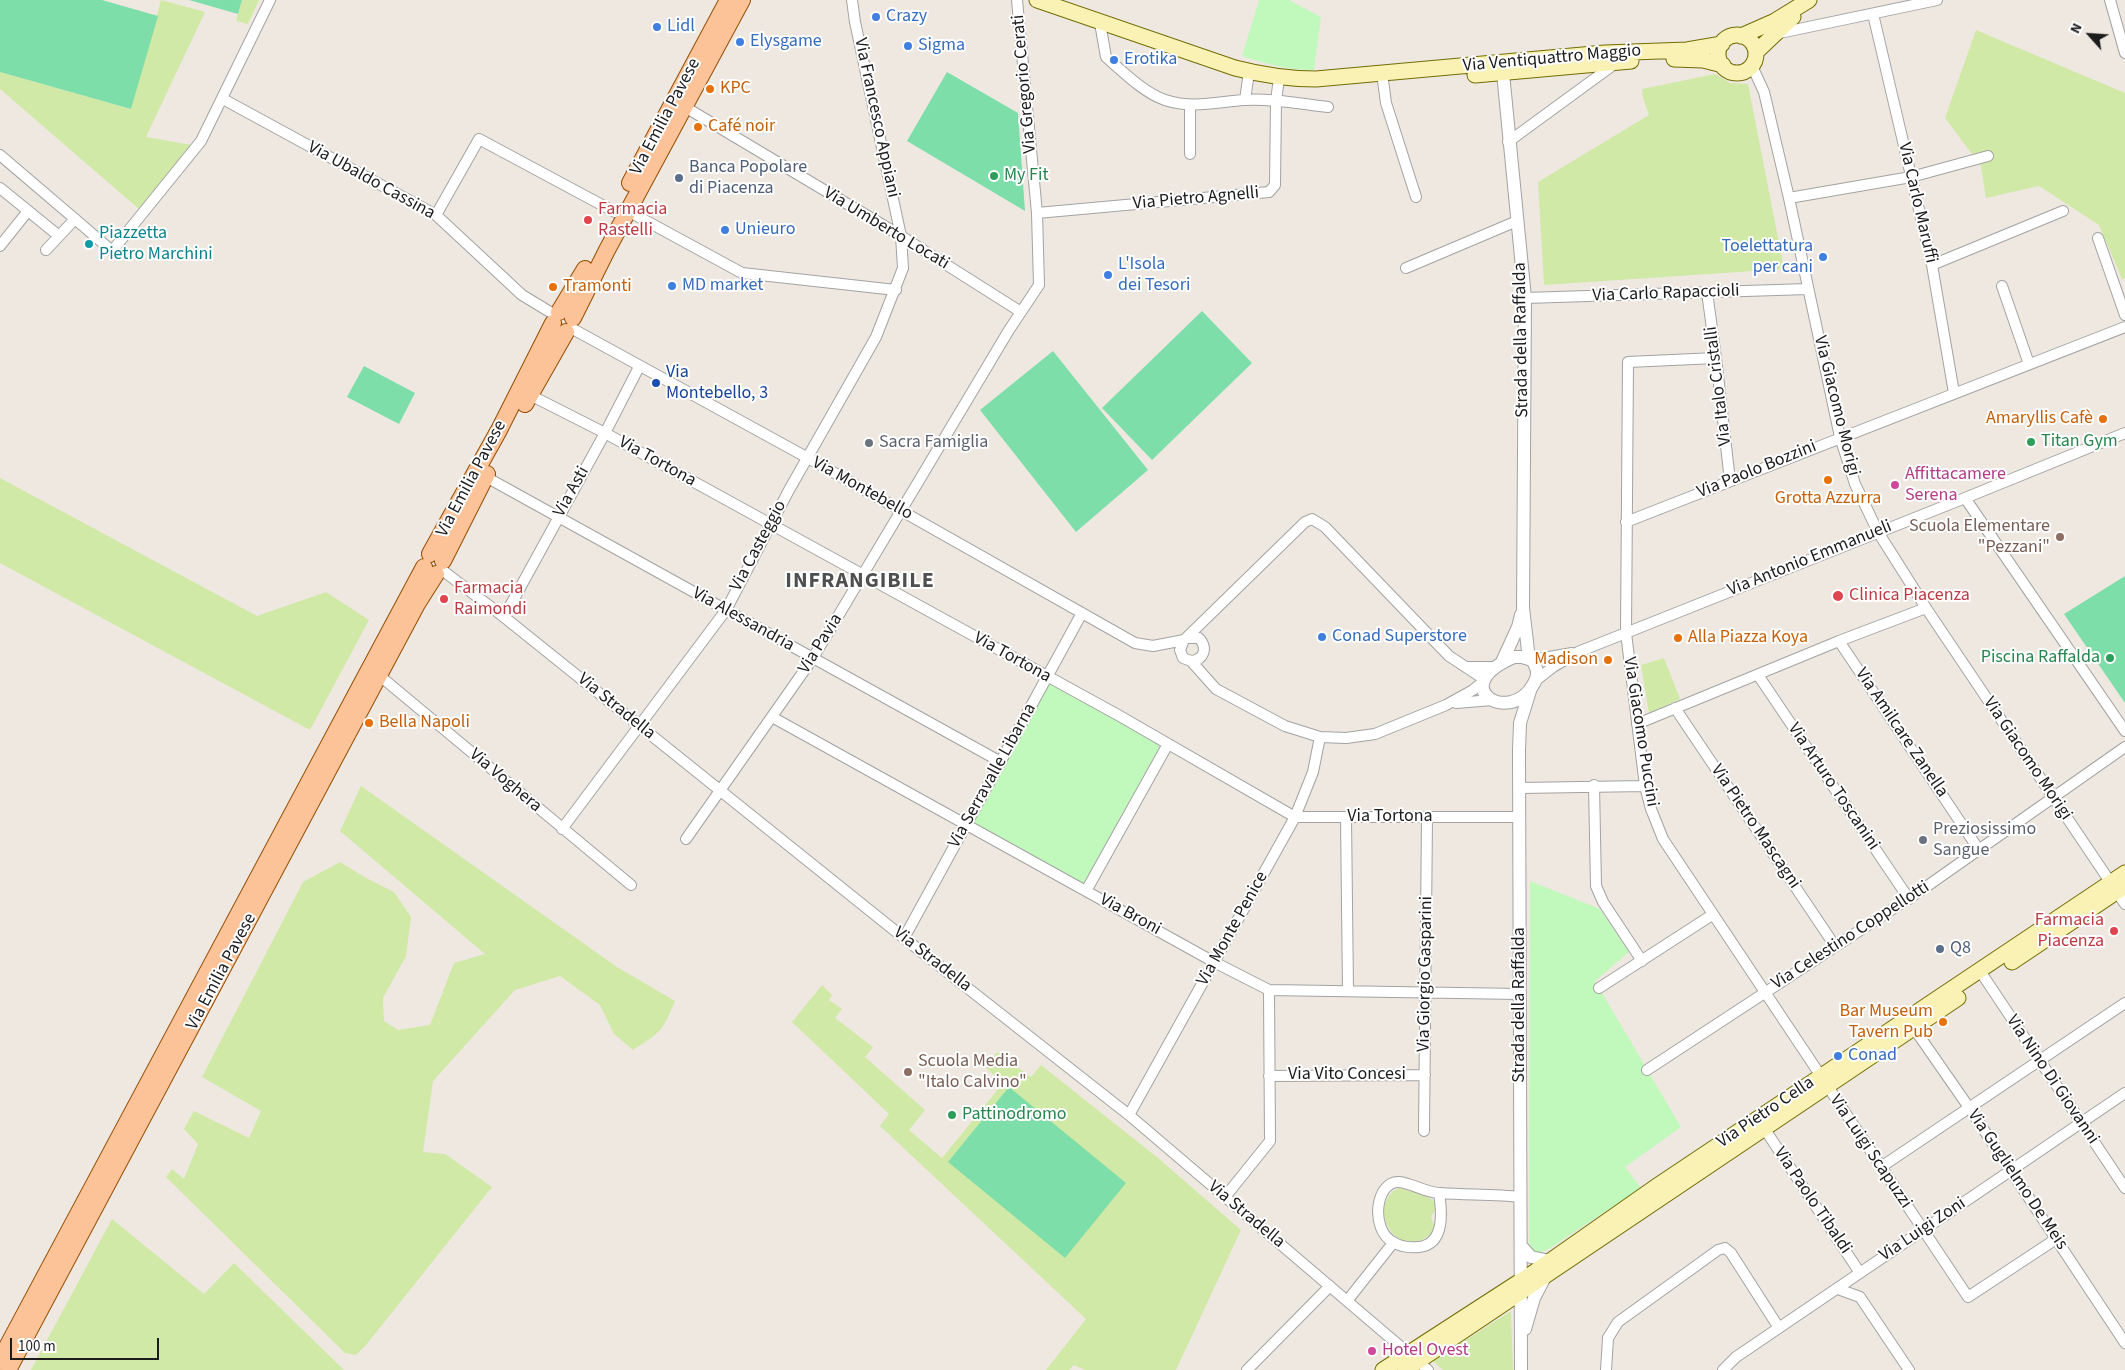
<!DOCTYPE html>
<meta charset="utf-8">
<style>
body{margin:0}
#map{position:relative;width:2125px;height:1370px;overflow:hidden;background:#eee8e1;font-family:"Source Sans 3",sans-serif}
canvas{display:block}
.north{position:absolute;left:2065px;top:10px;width:50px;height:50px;-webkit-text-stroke:4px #fff;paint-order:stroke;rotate:296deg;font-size:14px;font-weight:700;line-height:20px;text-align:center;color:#1c1c1c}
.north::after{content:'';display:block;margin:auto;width:18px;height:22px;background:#1c1c1c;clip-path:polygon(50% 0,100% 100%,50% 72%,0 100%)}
.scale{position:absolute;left:10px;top:1338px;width:149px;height:22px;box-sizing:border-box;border:2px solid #1c1c1c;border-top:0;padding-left:6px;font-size:15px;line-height:18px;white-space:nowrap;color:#1c1c1c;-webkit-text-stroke:4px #fff;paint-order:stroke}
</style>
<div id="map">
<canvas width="2125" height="1370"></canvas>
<div class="north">N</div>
<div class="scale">100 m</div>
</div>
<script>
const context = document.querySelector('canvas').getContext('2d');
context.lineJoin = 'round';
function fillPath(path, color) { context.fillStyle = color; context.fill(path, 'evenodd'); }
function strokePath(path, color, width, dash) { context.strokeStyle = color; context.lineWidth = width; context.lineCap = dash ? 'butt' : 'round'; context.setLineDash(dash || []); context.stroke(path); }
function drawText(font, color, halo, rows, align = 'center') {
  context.font = font + ' "Source Sans 3",sans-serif'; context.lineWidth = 4; context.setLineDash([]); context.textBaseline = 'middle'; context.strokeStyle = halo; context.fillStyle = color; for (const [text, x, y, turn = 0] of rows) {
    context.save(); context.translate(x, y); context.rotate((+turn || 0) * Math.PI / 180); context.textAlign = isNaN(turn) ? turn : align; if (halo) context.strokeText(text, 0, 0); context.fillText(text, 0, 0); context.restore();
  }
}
fillPath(new Path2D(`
 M 161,0 L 205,12 L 146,137 L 192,145 L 139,209 L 0,89 L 0,72 L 131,109 Z
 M 242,0 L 259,0 L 248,24 L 236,21 Z
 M 1976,30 L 2125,93 L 2125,278 L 2122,279 L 2099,225 L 2039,186 L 1986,198 L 1981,166 L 1945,118 Z
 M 1715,74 L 1730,83 L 1748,84 L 1784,269 L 1544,285 L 1538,182 L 1649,115 L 1643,98 L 1642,89 Z
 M 0,478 L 257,616 L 326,592 L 369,620 L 310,730 L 0,563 Z
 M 1664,658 L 1680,699 L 1649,713 L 1641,665 Z
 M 361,786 L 617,967 L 675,1001 C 662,1032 661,1032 633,1050 L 614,1034 L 600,1005 L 560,976 L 515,990 L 433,1081 L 423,1152 L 445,1154 L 492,1187 L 366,1345 L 356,1355 L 345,1353 L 166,1177 L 172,1169 L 184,1179 L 198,1144 L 184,1129 L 194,1111 L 249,1138 L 261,1111 L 202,1077 L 303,882 L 340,862 L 366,878 L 394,892 L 411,917 L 406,956 L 383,998 L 384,1021 L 398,1030 L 430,1025 L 454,963 L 485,954 L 340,831 Z
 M 822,985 L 832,995 L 829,1000 L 842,1009 L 835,1018 L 873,1047 L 865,1057 L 925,1110 L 909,1130 L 942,1158 L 1003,1083 L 986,1068 L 997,1052 L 1031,1077 L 1041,1065 L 1158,1158 L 1241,1230 L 1176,1370 L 1085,1370 L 1074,1365 L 1069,1370 L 1046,1370 L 1086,1319 L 880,1126 L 889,1114 L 792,1022 Z
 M 1399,1188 L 1427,1196 L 1435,1202 L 1436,1208 L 1431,1217 L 1434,1225 L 1432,1233 C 1395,1265 1365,1203 1399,1188 Z
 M 112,1219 L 204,1294 L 234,1263 L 344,1370 L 31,1370 Z
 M 1511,1311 L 1513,1370 L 1443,1370 L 1433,1361 Z`), '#d1e9a6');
fillPath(new Path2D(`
 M 1259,0 L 1289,0 L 1321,17 L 1314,70 C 1288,70 1266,64 1242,56 Z
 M 1049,682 L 1161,744 L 1083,885 L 972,822 Z
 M 1530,881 L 1600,909 L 1629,952 L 1595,981 L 1681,1127 L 1625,1167 L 1641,1188 L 1547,1250 L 1538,1253 L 1530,1248 L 1529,1242 Z`), '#c1f9bd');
fillPath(new Path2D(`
 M 0,0 L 102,0 L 158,16 L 131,109 L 0,72 Z
 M 189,0 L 242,0 L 238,14 Z
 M 947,72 L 1018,113 L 1025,211 L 907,141 Z
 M 1202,311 L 1252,363 L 1152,460 L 1102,408 Z
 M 1053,351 L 1148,470 L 1076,532 L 980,410 Z
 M 364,366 L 415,393 L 399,424 L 347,397 Z
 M 2125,576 L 2125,703 L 2064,614 Z
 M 1009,1087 L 1126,1183 L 1065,1258 L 948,1162 Z`), '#7edeaa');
const minor = new Path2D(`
 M 2110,0 L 2125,53
 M 1873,14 L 1932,265 L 1954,393
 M 1100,23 L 1106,57 C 1122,71 1144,93 1165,100 C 1192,109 1217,102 1244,100 C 1272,98 1301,104 1328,107
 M 1775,34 L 1937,0
 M 1752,66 L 1764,92 L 1789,198 L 1840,437 L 1855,484 L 1878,532 L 1926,608 L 2125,904
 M 1382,73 L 1386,103 L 1416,197
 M 223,99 L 436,215 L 522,295 L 555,315
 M 1245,100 L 1249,72
 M 680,104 L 901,236 L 1021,312
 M 1190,105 L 1190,154
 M 1508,142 L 1616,63
 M 0,155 L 75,219 L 46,250
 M 0,188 L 59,236
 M 1789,198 L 1911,177 L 1988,156
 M 628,211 L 742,273 L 896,290
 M 1037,213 L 1269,192 L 1275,185 L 1276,101 L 1279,78
 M 436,215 L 479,139 L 615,212
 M 75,219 L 112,251 L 201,141 L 270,0
 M 2098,238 L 2125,315
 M 0,246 L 28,211
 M 1932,265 L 2063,211
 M 1406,268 L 1517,221
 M 2002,286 L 2029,364
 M 1707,292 L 1716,358 L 1730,481
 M 1525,298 L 1808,289
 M 571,328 L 808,458 L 1135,643 L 1153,646 L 1184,640
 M 1716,358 L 1628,362 L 1626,633 L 1645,786 L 1651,809 L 1663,839 L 1968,1297 L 2056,1239
 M 530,395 L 605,433 L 1118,715 L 1295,817 L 1520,817
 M 486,477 L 1001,762
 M 1965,498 L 2125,731
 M 1626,522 L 2125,327
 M 442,570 L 504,617 L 904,938 L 1129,1115 L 1428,1370
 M 504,617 L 605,433 L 639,367
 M 1187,638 L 1199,638 C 1208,648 1204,660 1191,661 L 1183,658 L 1180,650 L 1184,640 L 1305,522 L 1312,519 L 1325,527 L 1449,656 L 1484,679
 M 1839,641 L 1979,850
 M 1532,660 L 1572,653
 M 1191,661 L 1216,689 L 1285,726 L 1320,737 L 1346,738 L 1375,734 L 1446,705 L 1473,690 L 1483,682
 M 1467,667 L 1495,667
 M 1758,675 L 1909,899
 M 380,676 L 631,885
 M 1535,681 L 1553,667 L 1578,652 L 1965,498 L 2125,433
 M 1456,703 L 1492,700
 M 1675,708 L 1835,946
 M 772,717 L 1214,962 L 1269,990 L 1520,994
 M 1637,724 L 1839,641 L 1926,608
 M 1594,785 L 1596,886 L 1603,902 L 1642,961
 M 1520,788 L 1645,786
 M 1346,817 L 1348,991
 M 562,829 L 726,610 L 789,490 L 876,337 L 903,268 L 901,236 L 855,22 L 852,0
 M 686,839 L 813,658 L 1009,330 L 1039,285 L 1037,213 L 1017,0
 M 1086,891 L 1168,744
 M 904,938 L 1082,613
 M 1980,971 L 2125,1188
 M 1599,988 L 1712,915
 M 1911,1024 L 1970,1109 L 2125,1343
 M 1647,1070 L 1923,889 L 2125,747
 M 1269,1076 L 1425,1075
 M 1129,1115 L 1295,817 L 1313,772 L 1320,737
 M 1764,1128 L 1860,1273
 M 1424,1131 L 1427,817
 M 1881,1167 L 2125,1003
 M 1439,1193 C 1442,1212 1445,1244 1419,1247 C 1410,1248 1401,1247 1393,1242 C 1370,1230 1375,1181 1399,1182 C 1412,1183 1426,1193 1440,1193 C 1467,1195 1494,1194 1521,1197
 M 1225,1197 L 1270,1141 L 1269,990
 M 1838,1289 L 1860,1297 L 1909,1370
 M 1347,1301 L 1393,1243
 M 1247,1370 L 1330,1286
 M 1606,1370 L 1608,1338 L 1618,1322 L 1718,1250 L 1725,1248 L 1731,1253 L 1779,1328
 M 1723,1370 L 1736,1357 L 2125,1093`);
const tertiary = new Path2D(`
 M 1503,73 L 1525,298 L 1523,608 L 1529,659
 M 1514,657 L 1522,657 L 1532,660 C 1538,669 1539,676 1533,685 C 1510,726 1444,687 1514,657 Z
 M 1502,662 L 1518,627 L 1521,615
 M 1521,1246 L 1531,1257 L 1550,1261
 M 1525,1329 L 1534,1298 L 1545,1277
 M 1521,1370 L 1519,751 L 1520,723 L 1530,691`);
const secondary = new Path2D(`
 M 1037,0 L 1235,68 C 1262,75 1288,79 1316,79 L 1605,53 L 1687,50 L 1722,44
 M1718 54a19 19 0 1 1 38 0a19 19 0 1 1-38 0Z
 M 1741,36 L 1775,21 L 1809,0
 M 1756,52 L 1793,17
 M 1674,59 L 1703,60 L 1723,65
 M 1475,75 L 1631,61
 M 2012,962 L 2125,886
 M 1383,1370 L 1536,1271 L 1660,1184 L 2125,873
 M 1405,1370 L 1958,998`);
const primary = new Path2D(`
 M 630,183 L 728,0
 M 559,312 L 585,269
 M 573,318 L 607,250 L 742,0
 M 525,404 L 566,332
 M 430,554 L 499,430 L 553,323
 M 443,561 L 487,474
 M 0,1360 L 424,567
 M 8,1370 L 417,604 L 436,574`);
strokePath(minor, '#a3a3a3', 12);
strokePath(tertiary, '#a3a3a3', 14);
strokePath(secondary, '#726d04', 17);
strokePath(primary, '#944d00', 18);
strokePath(minor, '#fff', 10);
strokePath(tertiary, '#fff', 12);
strokePath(secondary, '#f9f2b4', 15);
strokePath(primary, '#fcc298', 16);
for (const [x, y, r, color] of [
 [876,17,5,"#3f7fe0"],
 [657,27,5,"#3f7fe0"],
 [740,42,5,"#3f7fe0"],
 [908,46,5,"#3f7fe0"],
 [1114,60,5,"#3f7fe0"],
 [710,89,5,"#e8710a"],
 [698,127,5,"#e8710a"],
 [994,176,5,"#2e9e5b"],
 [679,178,5,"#5c6f8a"],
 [588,220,5,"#e0444e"],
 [725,230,5,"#3f7fe0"],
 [89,244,5,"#0f9aa8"],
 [1823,257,5,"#3f7fe0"],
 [1108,275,5,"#3f7fe0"],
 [672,286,5,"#3f7fe0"],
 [553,287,5,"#e8710a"],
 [656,383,5,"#1a4fb4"],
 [2103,419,5,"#e8710a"],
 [2031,442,5,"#2e9e5b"],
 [869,443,5,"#6b7280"],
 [1828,480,5,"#e8710a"],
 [1895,485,5,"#d1479c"],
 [2060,537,5,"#8d6e63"],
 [1838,596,6,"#e0444e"],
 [444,599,5,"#e0444e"],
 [1322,637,5,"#3f7fe0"],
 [1678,638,5,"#e8710a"],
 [2110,658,5,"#2e9e5b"],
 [1608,660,5,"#e8710a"],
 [369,723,5,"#e8710a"],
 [1923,840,5,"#6b7280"],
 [2114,931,5,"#e0444e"],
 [1940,949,5,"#5c6f8a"],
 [1943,1022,5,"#e8710a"],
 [1838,1056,5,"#3f7fe0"],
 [908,1072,5,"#8d6e63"],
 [952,1115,5,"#2e9e5b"],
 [1372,1351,5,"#d1479c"]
]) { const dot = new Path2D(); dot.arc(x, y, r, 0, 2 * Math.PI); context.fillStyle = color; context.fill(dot); strokePath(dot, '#fff', 2); }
drawText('18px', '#366cbe', '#fff', [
 ["Crazy",886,17],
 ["Lidl",667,27],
 ["Elysgame",750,42],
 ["Sigma",918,46],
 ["Erotika",1124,60],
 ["Unieuro",735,230],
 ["Toelettatura",1813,247,"right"],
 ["per cani",1813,268,"right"],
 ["L'Isola",1118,265],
 ["dei Tesori",1118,286],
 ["MD market",682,286],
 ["Conad Superstore",1332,637],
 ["Conad",1848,1056]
], 'left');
drawText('18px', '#1c1c1c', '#fff', [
 ["Via Ventiquattro Maggio",1552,59,-5],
 ["Via Gregorio Cerati",1025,84,-95],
 ["Via Emilia Pavese",666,117,-62],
 ["Via Francesco Appiani",876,118,78],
 ["Via Ubaldo Cassina",371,181,29],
 ["Via Pietro Agnelli",1196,199,-5],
 ["Via Carlo Maruffi",1917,203,77],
 ["Via Umberto Locati",886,229,31],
 ["Via Carlo Rapaccioli",1666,294,-2],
 ["Strada della Raffalda",1522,340,-91],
 ["Via Italo Cristalli",1719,386,-97],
 ["Via Giacomo Morigi",1836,406,76],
 ["Via Tortona",657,462,29],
 ["Via Paolo Bozzini",1757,470,-22],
 ["Via Emilia Pavese",472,479,-62],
 ["Via Montebello",862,489,29],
 ["Via Asti",572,492,-61],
 ["Via Casteggio",759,546,-62],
 ["Via Antonio Emmanueli",1810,559,-22],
 ["Via Alessandria",743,620,29],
 ["Via Pavia",821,644,-58],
 ["Via Tortona",1012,658,29],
 ["Via Stradella",616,707,39],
 ["Via Giacomo Puccini",1640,732,81],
 ["Via Amilcare Zanella",1901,733,56],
 ["Via Giacomo Morigi",2027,759,56],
 ["Via Serravalle Libarna",993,776,-61],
 ["Via Voghera",505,781,40],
 ["Via Arturo Toscanini",1833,787,56],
 ["Via Tortona",1390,817],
 ["Via Pietro Mascagni",1755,827,56],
 ["Via Broni",1130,915,29],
 ["Via Monte Penice",1233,929,-61],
 ["Via Celestino Coppellotti",1851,936,-33],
 ["Via Stradella",932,960,38],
 ["Via Emilia Pavese",222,972,-62],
 ["Via Giorgio Gasparini",1426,974,-89],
 ["Strada della Raffalda",1520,1005,-90],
 ["Via Vito Concesi",1347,1075],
 ["Via Nino Di Giovanni",2052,1080,56],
 ["Via Pietro Cella",1766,1113,-34],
 ["Via Luigi Scapuzzi",1870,1152,56],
 ["Via Guglielmo De Meis",2017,1180,56],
 ["Via Paolo Tibaldi",1812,1201,56],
 ["Via Stradella",1246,1215,40],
 ["Via Luigi Zoni",1923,1230,-34]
]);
drawText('18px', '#c56008', '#fff', [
 ["KPC",720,89],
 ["Café noir",708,127],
 ["Tramonti",563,287],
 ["Amaryllis Cafè",2093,419,"right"],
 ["Grotta Azzurra",1828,499,"center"],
 ["Alla Piazza Koya",1688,638],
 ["Madison",1598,660,"right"],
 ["Bella Napoli",379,723],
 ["Bar Museum",1933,1012,"right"],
 ["Tavern Pub",1933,1033,"right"]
], 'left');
drawText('18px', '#4e5e75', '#fff', [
 ["Banca Popolare",689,168],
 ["di Piacenza",689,189],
 ["Q8",1950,949]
], 'left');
drawText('18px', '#27864d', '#fff', [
 ["My Fit",1004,176],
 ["Titan Gym",2041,442],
 ["Piscina Raffalda",2100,658,"right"],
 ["Pattinodromo",962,1115]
], 'left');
drawText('18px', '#be3a42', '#fff', [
 ["Farmacia",598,210],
 ["Rastelli",598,231],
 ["Farmacia",454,589],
 ["Raimondi",454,610],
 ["Clinica Piacenza",1849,596],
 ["Farmacia",2104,921,"right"],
 ["Piacenza",2104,942,"right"]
], 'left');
drawText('18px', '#0d838f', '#fff', [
 ["Piazzetta",99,234],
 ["Pietro Marchini",99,255]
], 'left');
drawText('18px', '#164399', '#fff', [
 ["Via",666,373],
 ["Montebello, 3",666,394]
], 'left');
drawText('18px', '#5b616d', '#fff', [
 ["Sacra Famiglia",879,443],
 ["Preziosissimo",1933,830],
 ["Sangue",1933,851]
], 'left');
drawText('18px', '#b23c85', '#fff', [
 ["Affittacamere",1905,475],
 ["Serena",1905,496],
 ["Hotel Ovest",1382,1351]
], 'left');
drawText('18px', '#785e54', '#fff', [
 ["Scuola Elementare",2050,527],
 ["\"Pezzani\"",2050,548],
 ["Scuola Media",918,1062,"left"],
 ["\"Italo Calvino\"",918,1083,"left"]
], 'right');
context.letterSpacing = '1px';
drawText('bold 22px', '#4f4f4f', '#fff', [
 ["INFRANGIBILE",860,582]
]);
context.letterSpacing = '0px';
</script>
